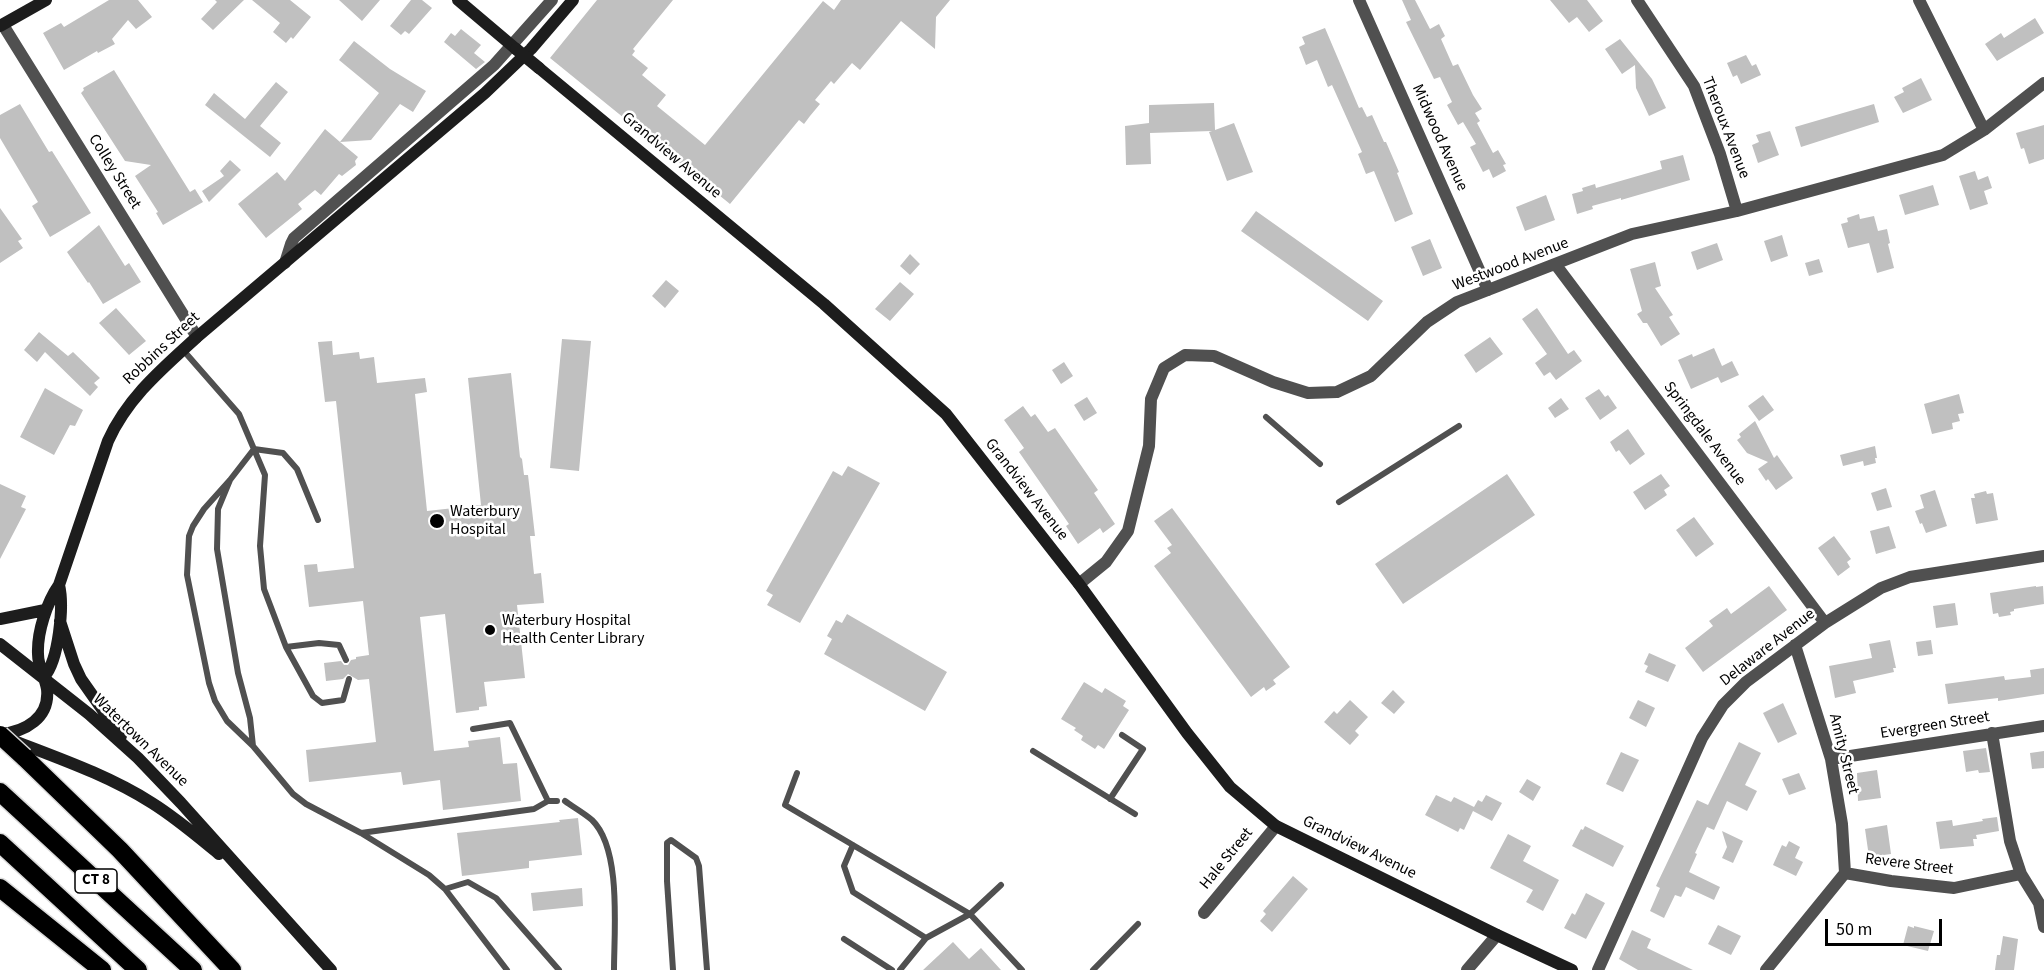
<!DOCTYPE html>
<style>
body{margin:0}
#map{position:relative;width:2044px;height:970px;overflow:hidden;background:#fff;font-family:"Source Sans 3",sans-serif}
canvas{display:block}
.scale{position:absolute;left:1825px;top:919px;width:117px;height:27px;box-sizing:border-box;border:3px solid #000;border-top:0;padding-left:8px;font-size:18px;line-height:21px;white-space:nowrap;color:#000;-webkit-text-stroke:4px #fff;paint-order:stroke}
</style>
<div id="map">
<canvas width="2044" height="970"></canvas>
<div class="scale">50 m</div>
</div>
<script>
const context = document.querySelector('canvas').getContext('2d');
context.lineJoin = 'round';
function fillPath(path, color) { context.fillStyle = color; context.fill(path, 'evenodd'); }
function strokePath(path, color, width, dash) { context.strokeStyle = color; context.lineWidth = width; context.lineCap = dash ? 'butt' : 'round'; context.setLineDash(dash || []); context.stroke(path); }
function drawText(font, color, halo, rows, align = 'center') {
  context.font = font + ' "Source Sans 3",sans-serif'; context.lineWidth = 5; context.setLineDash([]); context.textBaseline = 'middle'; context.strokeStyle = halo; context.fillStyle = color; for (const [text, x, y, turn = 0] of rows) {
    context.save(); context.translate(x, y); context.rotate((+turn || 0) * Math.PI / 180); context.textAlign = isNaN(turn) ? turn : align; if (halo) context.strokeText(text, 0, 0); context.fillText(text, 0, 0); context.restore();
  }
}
fillPath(new Path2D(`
 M 109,0 L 138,0 L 152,17 L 136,29 L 128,20 L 112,39 L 115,44 L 98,53 L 97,51 L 64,70 L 43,33 L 61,23 L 64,27 Z
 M 215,0 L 244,0 L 213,30 L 201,19 L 217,2 Z
 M 252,0 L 290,0 L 311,17 L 293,39 L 291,37 L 286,43 L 273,32 L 280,23 Z
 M 339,0 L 380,0 L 362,21 Z
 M 411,0 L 422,0 L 432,8 L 409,34 L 405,31 L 401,35 L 390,26 Z
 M 597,0 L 673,0 L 633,49 L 635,51 L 632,55 L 648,68 L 642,75 L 666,95 L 657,106 L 705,145 L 823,1 L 834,10 L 841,0 L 950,0 L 936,17 L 935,49 L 901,21 L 860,70 L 852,63 L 834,84 L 831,81 L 815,100 L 820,104 L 810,116 L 804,124 L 799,120 L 730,204 L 550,58 Z
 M 1402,0 L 1415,0 L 1430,29 L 1439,24 L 1445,36 L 1441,39 L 1453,66 L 1458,64 L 1473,95 L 1482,109 L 1475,113 L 1480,121 L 1477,123 L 1493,153 L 1498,150 L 1506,164 L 1503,165 L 1506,171 L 1493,178 L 1489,169 L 1483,172 L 1470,147 L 1476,144 L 1463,122 L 1458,125 L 1447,105 L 1452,102 L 1440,77 L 1434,79 L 1406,22 L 1411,20 Z
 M 1550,0 L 1587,0 L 1603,21 L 1589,32 L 1577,17 L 1569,23 Z
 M 2035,18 L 2044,33 L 1997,61 L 1985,44 L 2001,33 L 2004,38 Z
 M 1325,28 L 1359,108 L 1362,107 L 1367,117 L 1372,115 L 1384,142 L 1386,142 L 1399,172 L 1397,173 L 1413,214 L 1395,222 L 1374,171 L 1366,174 L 1358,154 L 1362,152 L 1332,85 L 1328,87 L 1317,60 L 1306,65 L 1299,47 L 1305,44 L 1302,37 Z
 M 461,29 L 481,45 L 474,53 L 485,62 L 476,69 L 444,42 L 451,33 L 455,36 Z
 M 1620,39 L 1652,79 L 1666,108 L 1649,116 L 1636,88 L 1635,65 L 1622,74 L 1605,49 Z
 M 354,41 L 390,69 L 426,91 L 413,112 L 400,104 L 371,140 L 340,142 L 358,157 L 355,161 L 356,165 L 342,176 L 339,174 L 321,195 L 315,190 L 298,204 L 302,209 L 266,238 L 238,204 L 277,172 L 285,181 L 325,129 L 340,142 L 379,93 L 339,60 Z
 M 1746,55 L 1752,66 L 1756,64 L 1761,75 L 1741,84 L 1737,75 L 1733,77 L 1727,63 Z
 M 114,70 L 190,192 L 195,189 L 203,202 L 163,225 L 156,213 L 158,212 L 135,176 L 151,165 L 125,161 L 81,93 L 84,90 L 83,88 Z
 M 1921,78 L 1932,100 L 1903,113 L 1894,97 L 1904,92 L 1902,88 Z
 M 276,82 L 288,92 L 260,126 L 281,143 L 270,157 L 205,105 L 214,93 L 245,119 Z
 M 1214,103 L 1215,130 L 1234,123 L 1253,172 L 1227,181 L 1209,132 L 1212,131 L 1150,133 L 1151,164 L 1126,165 L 1125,126 L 1149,123 L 1149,105 Z
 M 20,104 L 49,152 L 52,151 L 91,213 L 50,237 L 32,206 L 38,202 L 0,138 L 0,115 Z
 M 1874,104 L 1879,122 L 1801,147 L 1795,127 Z
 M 2044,125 L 2044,159 L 2029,164 L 2024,148 L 2021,149 L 2016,133 Z
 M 1770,131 L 1779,155 L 1758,163 L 1752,145 L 1759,142 L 1756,135 Z
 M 1683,155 L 1690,180 L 1621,200 L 1621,198 L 1592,206 L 1593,209 L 1577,214 L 1572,194 L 1583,191 L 1582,188 L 1595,184 L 1596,188 L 1662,169 L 1660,161 Z
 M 230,160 L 241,170 L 209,202 L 202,191 L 224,176 L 220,171 Z
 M 1975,171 L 1978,180 L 1988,176 L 1992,188 L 1984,191 L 1988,204 L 1970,210 L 1959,176 Z
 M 1933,185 L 1939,205 L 1905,215 L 1899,195 Z
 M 1546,195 L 1555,220 L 1525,231 L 1516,207 Z
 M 0,208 L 22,239 L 18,241 L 23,248 L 0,263 Z
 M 1256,211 L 1383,301 L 1368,321 L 1241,231 Z
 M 1859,214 L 1860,219 L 1874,216 L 1878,231 L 1887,229 L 1890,243 L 1888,244 L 1894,268 L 1877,273 L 1869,243 L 1848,248 L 1841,224 L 1848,222 L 1847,218 Z
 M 99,225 L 125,266 L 129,263 L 141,282 L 103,304 L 89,282 L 88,283 L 67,252 Z
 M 1782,235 L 1788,256 L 1771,262 L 1764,241 Z
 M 1430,239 L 1442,268 L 1423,276 L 1411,247 Z
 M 1717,243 L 1723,260 L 1697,270 L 1691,252 Z
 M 910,254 L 920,264 L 910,275 L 900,266 Z
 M 1819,259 L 1823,272 L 1809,276 L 1805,263 Z
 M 1655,262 L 1661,286 L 1655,288 L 1673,315 L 1669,317 L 1680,334 L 1661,346 L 1647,323 L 1643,323 L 1637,314 L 1642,311 L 1630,269 Z
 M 666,280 L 679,291 L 665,308 L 652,296 Z
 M 900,282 L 914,294 L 890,321 L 875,309 Z
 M 116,308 L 146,341 L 129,355 L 99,323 Z
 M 1537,308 L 1568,354 L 1574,350 L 1582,361 L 1556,380 L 1550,372 L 1544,376 L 1535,363 L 1547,354 L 1522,319 Z
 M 39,332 L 68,356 L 73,352 L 100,378 L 94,383 L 98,387 L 90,396 L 45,352 L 37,362 L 24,350 Z
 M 1490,337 L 1503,354 L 1476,373 L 1464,355 Z
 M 562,339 L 591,341 L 579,471 L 550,468 Z
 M 332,341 L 333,355 L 359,352 L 360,359 L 374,357 L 377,383 L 425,378 L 427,392 L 415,394 L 427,511 L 481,505 L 468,378 L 511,373 L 520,457 L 522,459 L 524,475 L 528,475 L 535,536 L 530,536 L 534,574 L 541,573 L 544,603 L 517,605 L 525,678 L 484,682 L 487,706 L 479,707 L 479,710 L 456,713 L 445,614 L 420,617 L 434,751 L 469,747 L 468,741 L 500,737 L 503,764 L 517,763 L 521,801 L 443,810 L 440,780 L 403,785 L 401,772 L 309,782 L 306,750 L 376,742 L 369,679 L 358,680 L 348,674 L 343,679 L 326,681 L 324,663 L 341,661 L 344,665 L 348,665 L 351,660 L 356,659 L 356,657 L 369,655 L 363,601 L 309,607 L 304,565 L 317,564 L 318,572 L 354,568 L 336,401 L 325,402 L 318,342 Z
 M 1714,348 L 1722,366 L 1732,361 L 1739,375 L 1721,383 L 1718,377 L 1691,389 L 1678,360 L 1692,354 L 1693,357 Z
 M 1064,362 L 1073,376 L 1061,384 L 1052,370 Z
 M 45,388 L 83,410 L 75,426 L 70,425 L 54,455 L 20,437 Z
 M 1599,389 L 1605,397 L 1608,395 L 1617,408 L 1600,420 L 1585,398 Z
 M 1959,394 L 1964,413 L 1958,414 L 1960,421 L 1952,423 L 1953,429 L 1932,434 L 1924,404 Z
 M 1763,395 L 1774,410 L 1759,421 L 1748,406 Z
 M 1087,397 L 1097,413 L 1084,421 L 1074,405 Z
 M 1561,398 L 1569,409 L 1555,418 L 1548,408 Z
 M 1023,406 L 1031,417 L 1035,414 L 1048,432 L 1055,428 L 1098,490 L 1094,493 L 1115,524 L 1103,533 L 1100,528 L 1078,544 L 1066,526 L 1069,524 L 1019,452 L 1024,448 L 1004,420 Z
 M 1755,421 L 1774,458 L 1777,455 L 1793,478 L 1776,490 L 1768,479 L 1766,481 L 1758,469 L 1768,462 L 1747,453 L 1737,440 L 1741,437 L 1739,434 Z
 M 1628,429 L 1645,454 L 1630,465 L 1619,450 L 1616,452 L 1610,442 Z
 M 1875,446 L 1877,458 L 1875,458 L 1876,463 L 1864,466 L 1863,461 L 1843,466 L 1840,455 Z
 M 848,466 L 880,483 L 800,623 L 767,605 L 773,595 L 766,591 L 833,471 L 842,476 Z
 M 1507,474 L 1535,515 L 1403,604 L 1375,564 Z
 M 1661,474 L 1670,486 L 1664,490 L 1667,495 L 1645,510 L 1633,492 Z
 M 0,484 L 26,496 L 21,507 L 26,509 L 0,559 Z
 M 1886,488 L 1892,507 L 1877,511 L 1871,493 Z
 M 1935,490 L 1947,526 L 1926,533 L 1922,523 L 1920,524 L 1915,511 L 1924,508 L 1920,495 Z
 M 1986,491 L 1987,494 L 1993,493 L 1998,520 L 1976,524 L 1971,498 L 1975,498 L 1974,494 Z
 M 1172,508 L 1290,667 L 1273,680 L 1276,684 L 1266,691 L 1264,687 L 1251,697 L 1154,566 L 1171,553 L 1167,548 L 1172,545 L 1154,521 Z
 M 1694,517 L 1714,544 L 1696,557 L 1676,530 Z
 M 1889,526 L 1896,548 L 1876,554 L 1870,531 Z
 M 1834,536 L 1851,559 L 1847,562 L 1850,567 L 1838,576 L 1818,548 Z
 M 1769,586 L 1787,610 L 1703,672 L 1685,648 L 1713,626 L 1709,621 L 1727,608 L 1731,614 Z
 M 2036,586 L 2036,587 L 2043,586 L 2044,604 L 2014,609 L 2014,611 L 2010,612 L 2011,615 L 1999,617 L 1998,613 L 1993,614 L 1990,593 Z
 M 1955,603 L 1958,625 L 1936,628 L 1933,606 Z
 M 847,614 L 947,672 L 925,711 L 824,654 L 832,639 L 827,636 L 836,620 L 842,623 Z
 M 1890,640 L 1896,668 L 1893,668 L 1894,672 L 1853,681 L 1856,693 L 1835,698 L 1829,666 L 1872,658 L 1869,644 Z
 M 1931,640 L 1933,654 L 1918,656 L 1916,642 Z
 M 1649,653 L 1676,665 L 1668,682 L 1645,672 L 1648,666 L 1644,664 Z
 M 2044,668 L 2044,694 L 1998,701 L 1998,698 L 1948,704 L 1945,684 L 2004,676 L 2005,680 L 2031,677 L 2030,670 Z
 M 1084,682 L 1102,693 L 1105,688 L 1126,701 L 1123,706 L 1129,710 L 1104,749 L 1098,745 L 1095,749 L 1081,740 L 1083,736 L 1074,730 L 1076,728 L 1061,719 Z
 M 1393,690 L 1405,702 L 1394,714 L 1381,703 Z
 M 1350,700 L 1368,717 L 1355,731 L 1359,735 L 1350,745 L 1324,722 L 1334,711 L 1337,714 Z
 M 1638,700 L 1655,708 L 1646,727 L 1629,718 Z
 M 1783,703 L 1797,734 L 1778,743 L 1763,713 Z
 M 1739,742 L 1761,753 L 1745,785 L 1757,791 L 1747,811 L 1727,801 L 1714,830 L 1707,827 L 1695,853 L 1697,854 L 1689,872 L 1720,887 L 1714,900 L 1686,887 L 1681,897 L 1675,895 L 1664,918 L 1650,911 L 1660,888 L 1656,886 L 1697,800 L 1708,805 Z
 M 1986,748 L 1990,772 L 1979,773 L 1978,770 L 1966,772 L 1963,751 Z
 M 2044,751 L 2044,768 L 2032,769 L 2030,753 Z
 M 1621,752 L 1639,760 L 1623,792 L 1606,784 Z
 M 1877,770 L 1881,798 L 1858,801 L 1857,773 Z
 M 1799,773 L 1806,789 L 1789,795 L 1782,779 Z
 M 1527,779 L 1541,787 L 1533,801 L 1519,792 Z
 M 1436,795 L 1451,802 L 1454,797 L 1474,807 L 1478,800 L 1482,802 L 1486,795 L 1502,803 L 1492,821 L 1473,811 L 1464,830 L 1460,828 L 1458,832 L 1425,815 Z
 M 1997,817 L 1999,831 L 1976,835 L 1977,839 L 1973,839 L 1974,846 L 1940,849 L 1936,822 L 1952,820 L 1953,826 L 1983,821 L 1982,819 Z
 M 578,818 L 582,855 L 529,861 L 529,868 L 462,876 L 457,833 L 560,822 L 559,820 Z
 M 1887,825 L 1891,854 L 1869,857 L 1865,829 Z
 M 1585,826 L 1624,846 L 1613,867 L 1572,846 L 1581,829 L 1583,830 Z
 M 1722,831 L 1743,841 L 1733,863 L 1722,858 L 1727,847 Z
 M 1508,834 L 1531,846 L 1523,861 L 1559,880 L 1543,911 L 1526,902 L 1533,890 L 1490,868 Z
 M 1789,841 L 1800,847 L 1795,858 L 1803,862 L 1796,876 L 1773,865 L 1782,845 L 1786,847 Z
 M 1293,876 L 1308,889 L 1272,932 L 1260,921 L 1266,914 L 1263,911 Z
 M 582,888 L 583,906 L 533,911 L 531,893 Z
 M 1586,893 L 1605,903 L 1586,939 L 1564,928 L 1572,913 L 1575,915 Z
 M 1718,925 L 1741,936 L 1731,955 L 1708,944 Z
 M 1908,926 L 1914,928 L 1914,926 L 1934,931 L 1928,951 L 1903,945 Z
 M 1632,930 L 1651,939 L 1647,948 L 1693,970 L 1638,970 L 1619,959 Z
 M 2003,936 L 2018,939 L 2014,970 L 1995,970 L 1997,955 L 2000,955 Z
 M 953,942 L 969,959 L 981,948 L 1001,970 L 923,970 Z`), '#c0c0c0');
const highway = new Path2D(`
 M 24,757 L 120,850 L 232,970
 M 0,792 L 193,970
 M 0,843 L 138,970
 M 0,888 L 102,970`);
strokePath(highway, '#dbdbdb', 21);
strokePath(new Path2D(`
 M 183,350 L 239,414 L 265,475 L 260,546 L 264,589 L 286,647
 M 1266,417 L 1320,464
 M 230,480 L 218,509 L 217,549 L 238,673 L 250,718 L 253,746 L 227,721 L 215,701 L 209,683 L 187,575 L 189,536 L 193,526 L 204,509 L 230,480 L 254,449 L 283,453 L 297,469 L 318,520
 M 1339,502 L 1459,426
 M 346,660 L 339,645 L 319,643 L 286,647 L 313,696 L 322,703 L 343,700 L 349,679
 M 473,729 L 510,723 L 548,801 L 557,801
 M 253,746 L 293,794 L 306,804 L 361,833 L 429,875 L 445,889 L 507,970
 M 1033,751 L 1135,814
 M 797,773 L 785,805 L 970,914 L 1022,970
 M 1110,799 L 1143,749 L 1122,735
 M 565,801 C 573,807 584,813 592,820 C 622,849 614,931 614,970
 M 361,833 L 534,809 L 548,801
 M 853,845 L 844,866 L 853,892 L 926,938
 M 445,889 L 468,882 L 496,898 L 559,970
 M 844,939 L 892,970
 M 673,970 L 667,881 L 667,843 L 671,840 L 696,858 L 699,866 L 707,970
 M 900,970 L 926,938 L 970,914 L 1001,885
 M 1093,970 L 1138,924`), '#505050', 6);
strokePath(new Path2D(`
 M 1359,0 L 1488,290
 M 1637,0 L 1694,86 L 1720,154 L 1737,211
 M 1919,0 L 1984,130
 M 3,25 L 197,337
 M 285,263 L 291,244 L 294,238 L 494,65 L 552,0
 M 1556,265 L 1825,623
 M 1079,584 L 1106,562 L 1128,531 L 1149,446 L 1151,399 L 1164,368 L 1185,355 L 1214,356 L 1273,382 L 1308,393 L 1337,392 L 1371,376 L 1427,322 L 1457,302 L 1632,234 L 1737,211 L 1943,155 L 1984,130 L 2044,83
 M 1795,645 L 1831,759 L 1842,824 L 1845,873
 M 1992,733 L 2010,841 L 2021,874 L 2039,903 L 2044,927
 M 1831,759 L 2044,726
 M 1204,913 L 1276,826
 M 1467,970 L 1497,935
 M 1598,970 L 1702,738 L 1723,705 L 1746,682 L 1825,623 L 1881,588 L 1910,577 L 2044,556
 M 1766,970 L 1845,873 L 1891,881 L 1954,888 L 2021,874`), '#505050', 12);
strokePath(new Path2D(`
 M 458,0 L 516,49
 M 0,26 L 46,0
 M 539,68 L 824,304 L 946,414 L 1079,584 L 1187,733 L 1230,787 L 1276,826 L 1497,935 L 1572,970
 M 0,619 L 45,610
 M 60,621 L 74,664 L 81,679 L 121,736
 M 0,644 L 89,714 L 138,758 L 181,803 L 331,970
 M 44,677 C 59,660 64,606 59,585
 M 0,734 C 25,732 50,718 47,689 C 45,677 38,667 38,654 C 37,632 47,602 59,585 L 108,441 C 128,397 162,369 197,337 L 485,93 L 531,49 L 573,0
 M 9,739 C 58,758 108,775 152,803 C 176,818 197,836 219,854`), '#1d1d1d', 12);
strokePath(highway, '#000', 18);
const highwayBridge = new Path2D(`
 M 0,735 L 24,757`);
strokePath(highwayBridge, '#dbdbdb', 21, []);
strokePath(new Path2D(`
 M 516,49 L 539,68`), '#1d1d1d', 12);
strokePath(highwayBridge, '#000', 18);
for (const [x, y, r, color] of [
 [437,521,8,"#000"],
 [490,630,6,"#000"]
]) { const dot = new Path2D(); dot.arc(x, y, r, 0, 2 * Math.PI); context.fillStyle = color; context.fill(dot); strokePath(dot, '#fff', 2); }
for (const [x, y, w] of [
 [96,881,42]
]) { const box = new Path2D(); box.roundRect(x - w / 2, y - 12, w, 24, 4.5); context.fillStyle = '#fff'; context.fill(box); strokePath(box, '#000', 1.5); }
drawText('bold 15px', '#000', null, [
 ["CT 8",96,881]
]);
drawText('16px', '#000', '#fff', [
 ["Theroux Avenue",1725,128,69],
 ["Midwood Avenue",1439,138,66],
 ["Grandview Avenue",671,156,40],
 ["Colley Street",114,172,58],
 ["Westwood Avenue",1511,265,-21],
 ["Robbins Street",162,349,-43],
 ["Springdale Avenue",1704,434,53],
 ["Grandview Avenue",1026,490,52],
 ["Delaware Avenue",1768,648,-38],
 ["Evergreen Street",1935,726,-9],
 ["Watertown Avenue",140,741,44],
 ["Amity Street",1843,754,76],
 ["Grandview Avenue",1359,848,26],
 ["Hale Street",1227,859,-51],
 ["Revere Street",1909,865,7]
]);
drawText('16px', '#000', '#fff', [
 ["Waterbury",450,512],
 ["Hospital",450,530],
 ["Waterbury Hospital",502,621],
 ["Health Center Library",502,639]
], 'left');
</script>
